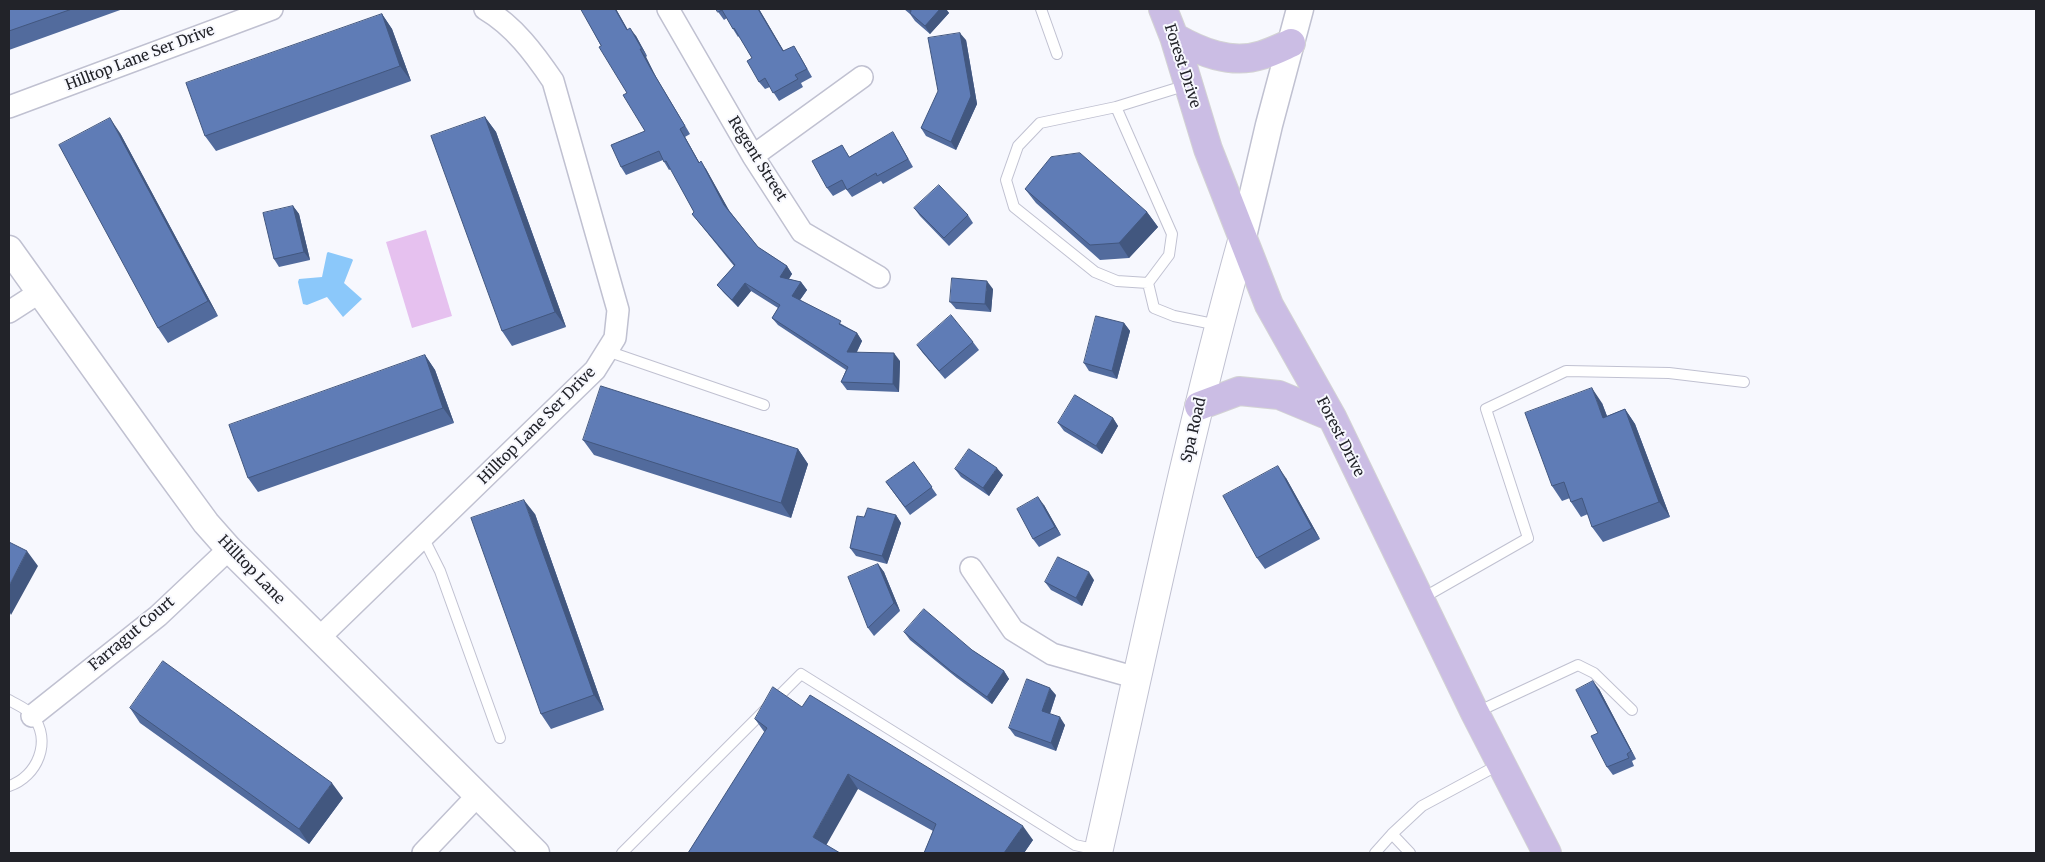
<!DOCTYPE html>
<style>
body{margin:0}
#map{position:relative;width:2045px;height:862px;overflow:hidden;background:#f7f8fe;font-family:Merriweather,serif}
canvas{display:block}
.frame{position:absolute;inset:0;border:10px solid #222329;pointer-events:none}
</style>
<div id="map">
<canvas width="2045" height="862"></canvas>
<div class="frame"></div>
</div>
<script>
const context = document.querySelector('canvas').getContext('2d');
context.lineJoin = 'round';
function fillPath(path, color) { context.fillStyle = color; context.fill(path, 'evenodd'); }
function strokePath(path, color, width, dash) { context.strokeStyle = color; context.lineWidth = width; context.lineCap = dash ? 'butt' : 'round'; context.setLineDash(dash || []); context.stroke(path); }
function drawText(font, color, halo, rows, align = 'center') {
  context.font = font + ' Merriweather,serif'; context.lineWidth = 4; context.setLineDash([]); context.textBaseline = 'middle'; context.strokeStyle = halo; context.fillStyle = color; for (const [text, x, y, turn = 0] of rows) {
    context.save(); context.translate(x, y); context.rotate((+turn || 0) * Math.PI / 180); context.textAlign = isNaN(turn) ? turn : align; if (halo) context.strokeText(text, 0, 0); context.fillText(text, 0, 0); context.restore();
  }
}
fillPath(new Path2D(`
 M 426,230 L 452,316 L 412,328 L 386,242 Z`), '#e6c1ef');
fillPath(new Path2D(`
 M 328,252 L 352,259 L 353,260 L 344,283 L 362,299 L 343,317 L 327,297 L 307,305 L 303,304 L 298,282 L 299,279 L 322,277 L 327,253 Z`), '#8bc8fa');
const service = new Path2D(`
 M 1041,9 L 1057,54
 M 1116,107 L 1187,85
 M 1148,283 L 1117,281 L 1095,272 L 1014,207 L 1006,180 L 1018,146 L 1040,123 L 1116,107 L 1172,234 L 1169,255 L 1148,283 L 1154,308 L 1174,316 L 1218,325
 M 607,351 L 764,405
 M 423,537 L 440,571 L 500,738
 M 1421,599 L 1528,538 L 1486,409 L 1566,371 L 1669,373 L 1744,382
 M 9,700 C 17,705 26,708 32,715 C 53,741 37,777 9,786
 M 1477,712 L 1578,665 L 1594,673 L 1632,710
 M 1392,834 L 1410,853
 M 622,853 L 801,674 L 1075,845 L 1098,850
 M 1375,853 L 1392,834 L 1422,806 L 1500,764`);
const minor = new Path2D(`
 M 668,9 L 753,156 L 802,232 L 879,277
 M 9,107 L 272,9
 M 753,156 L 862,77
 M 9,312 L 40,292
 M 971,568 L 1013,630 L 1052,654 L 1137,678
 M 318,639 L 595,370 L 615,338 L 618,310 L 553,81 C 534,53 514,26 485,9
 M 32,716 L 158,616 L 229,549
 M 423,853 L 478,795`);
const tertiary = new Path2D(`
 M 1242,241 L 1269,125 L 1300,9
 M 9,249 L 160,460 L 206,523 L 229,549 L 536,853`);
const secondary = new Path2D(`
 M 1098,853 C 1144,649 1186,443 1242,241`);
const primary = new Path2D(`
 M 1163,9 L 1174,37 L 1208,149 L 1269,305 L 1332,417 L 1475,713 L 1547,853
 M 1174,37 C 1200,52 1231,65 1262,55 C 1272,52 1282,47 1291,43
 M 1199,406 L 1239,391 L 1279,395 L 1332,417`);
strokePath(service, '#c0c1d1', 12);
strokePath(minor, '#c0c1d1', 24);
strokePath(tertiary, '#c0c1d1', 29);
strokePath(secondary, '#c0c1d1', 30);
strokePath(primary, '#d3d3d4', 30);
strokePath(service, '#fff', 10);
strokePath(minor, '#fff', 21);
strokePath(tertiary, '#fff', 26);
strokePath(secondary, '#fff', 28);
strokePath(primary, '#cbbde4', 28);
fillPath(new Path2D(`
 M 9,9 L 123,9 L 9,50 Z
 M 581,9 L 616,9 L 628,30 L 636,36 L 647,56 L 646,57 L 656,77 L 690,134 L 685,137 L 699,162 L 706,169 L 728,209 L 758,247 L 787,266 L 792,274 L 789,279 L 801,282 L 807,290 L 800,300 L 857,333 L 862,341 L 857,352 L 900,361 L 899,392 L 847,390 L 841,382 L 846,370 L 778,325 L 772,318 L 778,308 L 751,291 L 738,307 L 723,292 L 717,285 L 734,266 L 692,214 L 694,212 L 671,169 L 669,170 L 663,160 L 626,175 L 621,167 L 645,131 L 627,93 Z
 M 716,9 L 759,9 L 783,50 L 799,54 L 812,77 L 801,83 L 803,87 L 779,101 L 770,87 L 765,89 L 759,82 L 752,58 L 739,36 L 738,37 L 733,29 L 727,18 L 724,20 Z
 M 904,9 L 946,9 L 949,13 L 930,34 L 915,21 L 910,14 Z
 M 382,14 L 392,29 L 411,81 L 216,151 L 205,136 Z
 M 966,40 L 977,104 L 956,150 L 926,136 L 921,128 Z
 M 485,117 L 496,132 L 566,327 L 512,346 L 502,331 Z
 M 120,133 L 218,316 L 168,343 L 158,328 Z
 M 898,140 L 913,167 L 883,184 L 881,181 L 852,197 L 846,189 L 833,196 L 827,188 L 847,153 L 849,157 Z
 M 1025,189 L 1147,212 L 1158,227 L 1129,258 L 1100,260 L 1036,203 Z
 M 293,206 L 299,214 L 310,260 L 279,267 L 274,259 Z
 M 914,208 L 968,215 L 973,223 L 949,246 L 920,216 Z
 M 993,289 L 991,312 L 956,309 L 950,302 Z
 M 1124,323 L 1130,331 L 1117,379 L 1089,371 L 1084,363 Z
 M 973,342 L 979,350 L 945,379 L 922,352 L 917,345 Z
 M 425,355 L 435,370 L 454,423 L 258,492 L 248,478 Z
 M 1602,403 L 1607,416 L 1625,409 L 1635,424 L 1670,517 L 1603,542 L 1592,527 L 1588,514 L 1581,517 L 1571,502 L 1570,498 L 1562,501 L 1552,486 Z
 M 1113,418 L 1118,426 L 1102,454 L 1064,431 L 1058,423 Z
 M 583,440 L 798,449 L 808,464 L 791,518 L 594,455 Z
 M 914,462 L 937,495 L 910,515 L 886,482 Z
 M 955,469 L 1003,475 L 989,496 L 961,477 Z
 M 1286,478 L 1320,539 L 1265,569 L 1257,558 Z
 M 1044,505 L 1061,535 L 1039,547 L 1033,539 Z
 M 535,514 L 604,710 L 551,729 L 541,714 Z
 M 896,515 L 901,523 L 887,564 L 856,556 L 850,548 L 864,517 Z
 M 878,564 L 884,572 L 900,611 L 874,636 L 868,628 Z
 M 1094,580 L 1082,606 L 1051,590 L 1045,582 Z
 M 904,632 L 972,650 L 1004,671 L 1009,679 L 992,704 L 957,678 L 910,640 Z
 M 1599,689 L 1636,759 L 1632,761 L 1634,766 L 1613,775 L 1607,767 L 1598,733 Z
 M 1056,695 L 1050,714 L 1065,725 L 1056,751 L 1015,736 L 1009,728 Z
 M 802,707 L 1033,840 L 1024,853 L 924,853 L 933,831 L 858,789 L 688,853 L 765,733 L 755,719 Z
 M 130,708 L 343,798 L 309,844 L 140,723 Z`), '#526b9d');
fillPath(new Path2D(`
 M 615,9 L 616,9 L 632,38 L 627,30 Z
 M 758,9 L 759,9 L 788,58 L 783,51 Z
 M 940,9 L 946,9 L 949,13 L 930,34 L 925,26 Z
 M 382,14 L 392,29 L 411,81 L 400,66 Z
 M 630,28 L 636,36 L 647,56 L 642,49 Z
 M 960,33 L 966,40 L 977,104 L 956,150 L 951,142 Z
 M 640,49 L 646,57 L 656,77 L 690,134 L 685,126 L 651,69 Z
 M 485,117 L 496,132 L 566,327 L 555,312 Z
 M 110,118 L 120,133 L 218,316 L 208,301 Z
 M 680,129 L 685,137 L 704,171 L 699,163 Z
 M 701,161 L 706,169 L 730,212 L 724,205 Z
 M 293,206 L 299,214 L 310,260 L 304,252 Z
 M 1147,212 L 1158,227 L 1129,258 L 1119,243 Z
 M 787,266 L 792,274 L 785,284 L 780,277 Z
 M 987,281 L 993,289 L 991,312 L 985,304 Z
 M 801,282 L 807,290 L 797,304 L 792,296 Z
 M 745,283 L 751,291 L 738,307 L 732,300 Z
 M 1124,323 L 1130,331 L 1117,379 L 1112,371 Z
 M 857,333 L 862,341 L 853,359 L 847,352 Z
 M 894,353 L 900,361 L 899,392 L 893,384 Z
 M 425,355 L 435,370 L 454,423 L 443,408 Z
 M 1592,388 L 1602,403 L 1613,432 L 1603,418 Z
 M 1625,409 L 1635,424 L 1670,517 L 1659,502 Z
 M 1113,418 L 1118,426 L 1102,454 L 1096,446 Z
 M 798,449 L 808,464 L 791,518 L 781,503 Z
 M 1278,466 L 1286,478 L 1320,539 L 1312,528 Z
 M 997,468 L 1003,475 L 989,496 L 983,488 Z
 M 1038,497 L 1044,505 L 1061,535 L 1055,527 Z
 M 524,500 L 535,514 L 604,710 L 594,695 Z
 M 896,515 L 901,523 L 887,564 L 882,556 Z
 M 27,551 L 38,566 L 11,615 L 9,611 L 9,586 Z
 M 878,564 L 884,572 L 900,611 L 894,603 Z
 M 1089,572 L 1094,580 L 1082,606 L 1076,598 Z
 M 1004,671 L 1009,679 L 992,704 L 987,697 Z
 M 1593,681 L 1599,689 L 1636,759 L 1631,751 Z
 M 1050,688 L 1056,695 L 1048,719 L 1042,711 Z
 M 1060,717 L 1065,725 L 1056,751 L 1051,743 Z
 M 848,774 L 858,789 L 823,851 L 813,837 Z
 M 332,783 L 343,798 L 309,844 L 299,829 Z
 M 1023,826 L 1033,840 L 1024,853 L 1004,853 Z`), '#42577f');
const building = new Path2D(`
 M 9,9 L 72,9 L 9,31 Z
 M 581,9 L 615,9 L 627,30 L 630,28 L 642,49 L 640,49 L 651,69 L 685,126 L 680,129 L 699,163 L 701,161 L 724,205 L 758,247 L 787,266 L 780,277 L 801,282 L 792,296 L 841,321 L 839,324 L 857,333 L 847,352 L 894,353 L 893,384 L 841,382 L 848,367 L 772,318 L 780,305 L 745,283 L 732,300 L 717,285 L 735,265 L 692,214 L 694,212 L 666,161 L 664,162 L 659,151 L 621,167 L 611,145 L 645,131 L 623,95 L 627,93 L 599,47 L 601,46 Z
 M 716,9 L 758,9 L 783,51 L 794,46 L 807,69 L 795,75 L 798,79 L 773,93 L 765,78 L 759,82 L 747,61 L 752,58 L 734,28 L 733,29 L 722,10 L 718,12 Z
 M 908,9 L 940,9 L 925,26 L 910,13 L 911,11 Z
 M 382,14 L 400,66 L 205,136 L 186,83 Z
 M 960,33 L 971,96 L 951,142 L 921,128 L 938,91 L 928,38 Z
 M 485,117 L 555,312 L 502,331 L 431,136 Z
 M 110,118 L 208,301 L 158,328 L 59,145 Z
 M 893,132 L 908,159 L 877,176 L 876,173 L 847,190 L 842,180 L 827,188 L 812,161 L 842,145 L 849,157 Z
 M 1080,153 L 1147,212 L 1119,243 L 1090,245 L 1025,189 L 1051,157 Z
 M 939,185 L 968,215 L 944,238 L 914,208 Z
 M 293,206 L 304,252 L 274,259 L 263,213 Z
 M 952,278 L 987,281 L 985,304 L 950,302 Z
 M 951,315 L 973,342 L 939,371 L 917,345 Z
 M 1096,316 L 1124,323 L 1112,371 L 1084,363 Z
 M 425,355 L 443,408 L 248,478 L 229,425 Z
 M 601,386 L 798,449 L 781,503 L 583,440 Z
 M 1592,388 L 1603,418 L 1625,409 L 1659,502 L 1592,527 L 1582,498 L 1571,502 L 1564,482 L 1552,486 L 1525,413 Z
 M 1075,395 L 1113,418 L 1096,446 L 1058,423 Z
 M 969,449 L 997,468 L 983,488 L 955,469 Z
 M 914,462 L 932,487 L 905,507 L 886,482 Z
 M 1278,466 L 1312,528 L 1257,558 L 1223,496 Z
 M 1038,497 L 1055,527 L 1033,539 L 1017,509 Z
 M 524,500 L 594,695 L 541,714 L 471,518 Z
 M 868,508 L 896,515 L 882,556 L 850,548 L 857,516 L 864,517 Z
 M 9,542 L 27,551 L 9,586 Z
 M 1058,557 L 1089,572 L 1076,598 L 1045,582 Z
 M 878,564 L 894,603 L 868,628 L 848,577 Z
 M 924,609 L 972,650 L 1004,671 L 987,697 L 951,671 L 904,632 Z
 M 163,661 L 332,783 L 299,829 L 130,708 Z
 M 1027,679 L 1050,688 L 1042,711 L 1060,717 L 1051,743 L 1009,728 Z
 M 1593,681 L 1631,751 L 1627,754 L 1629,758 L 1607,767 L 1591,736 L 1598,733 L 1576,690 Z
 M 773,687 L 802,707 L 810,695 L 1023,826 L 1004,853 L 924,853 L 936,824 L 848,774 L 813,837 L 840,853 L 688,853 L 767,728 L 755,719 Z`);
fillPath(building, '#5f7cb6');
strokePath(building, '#42577f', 1);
drawText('15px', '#222329', '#f7f8fe', [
 ["Hilltop Lane Ser Drive",140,58,-21],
 ["Forest Drive",1182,66,72],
 ["Regent Street",757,159,58],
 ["Hilltop Lane Ser Drive",537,426,-45],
 ["Spa Road",1194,430,-77],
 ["Forest Drive",1340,437,63],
 ["Hilltop Lane",251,570,46],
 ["Farragut Court",132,634,-40]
]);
</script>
